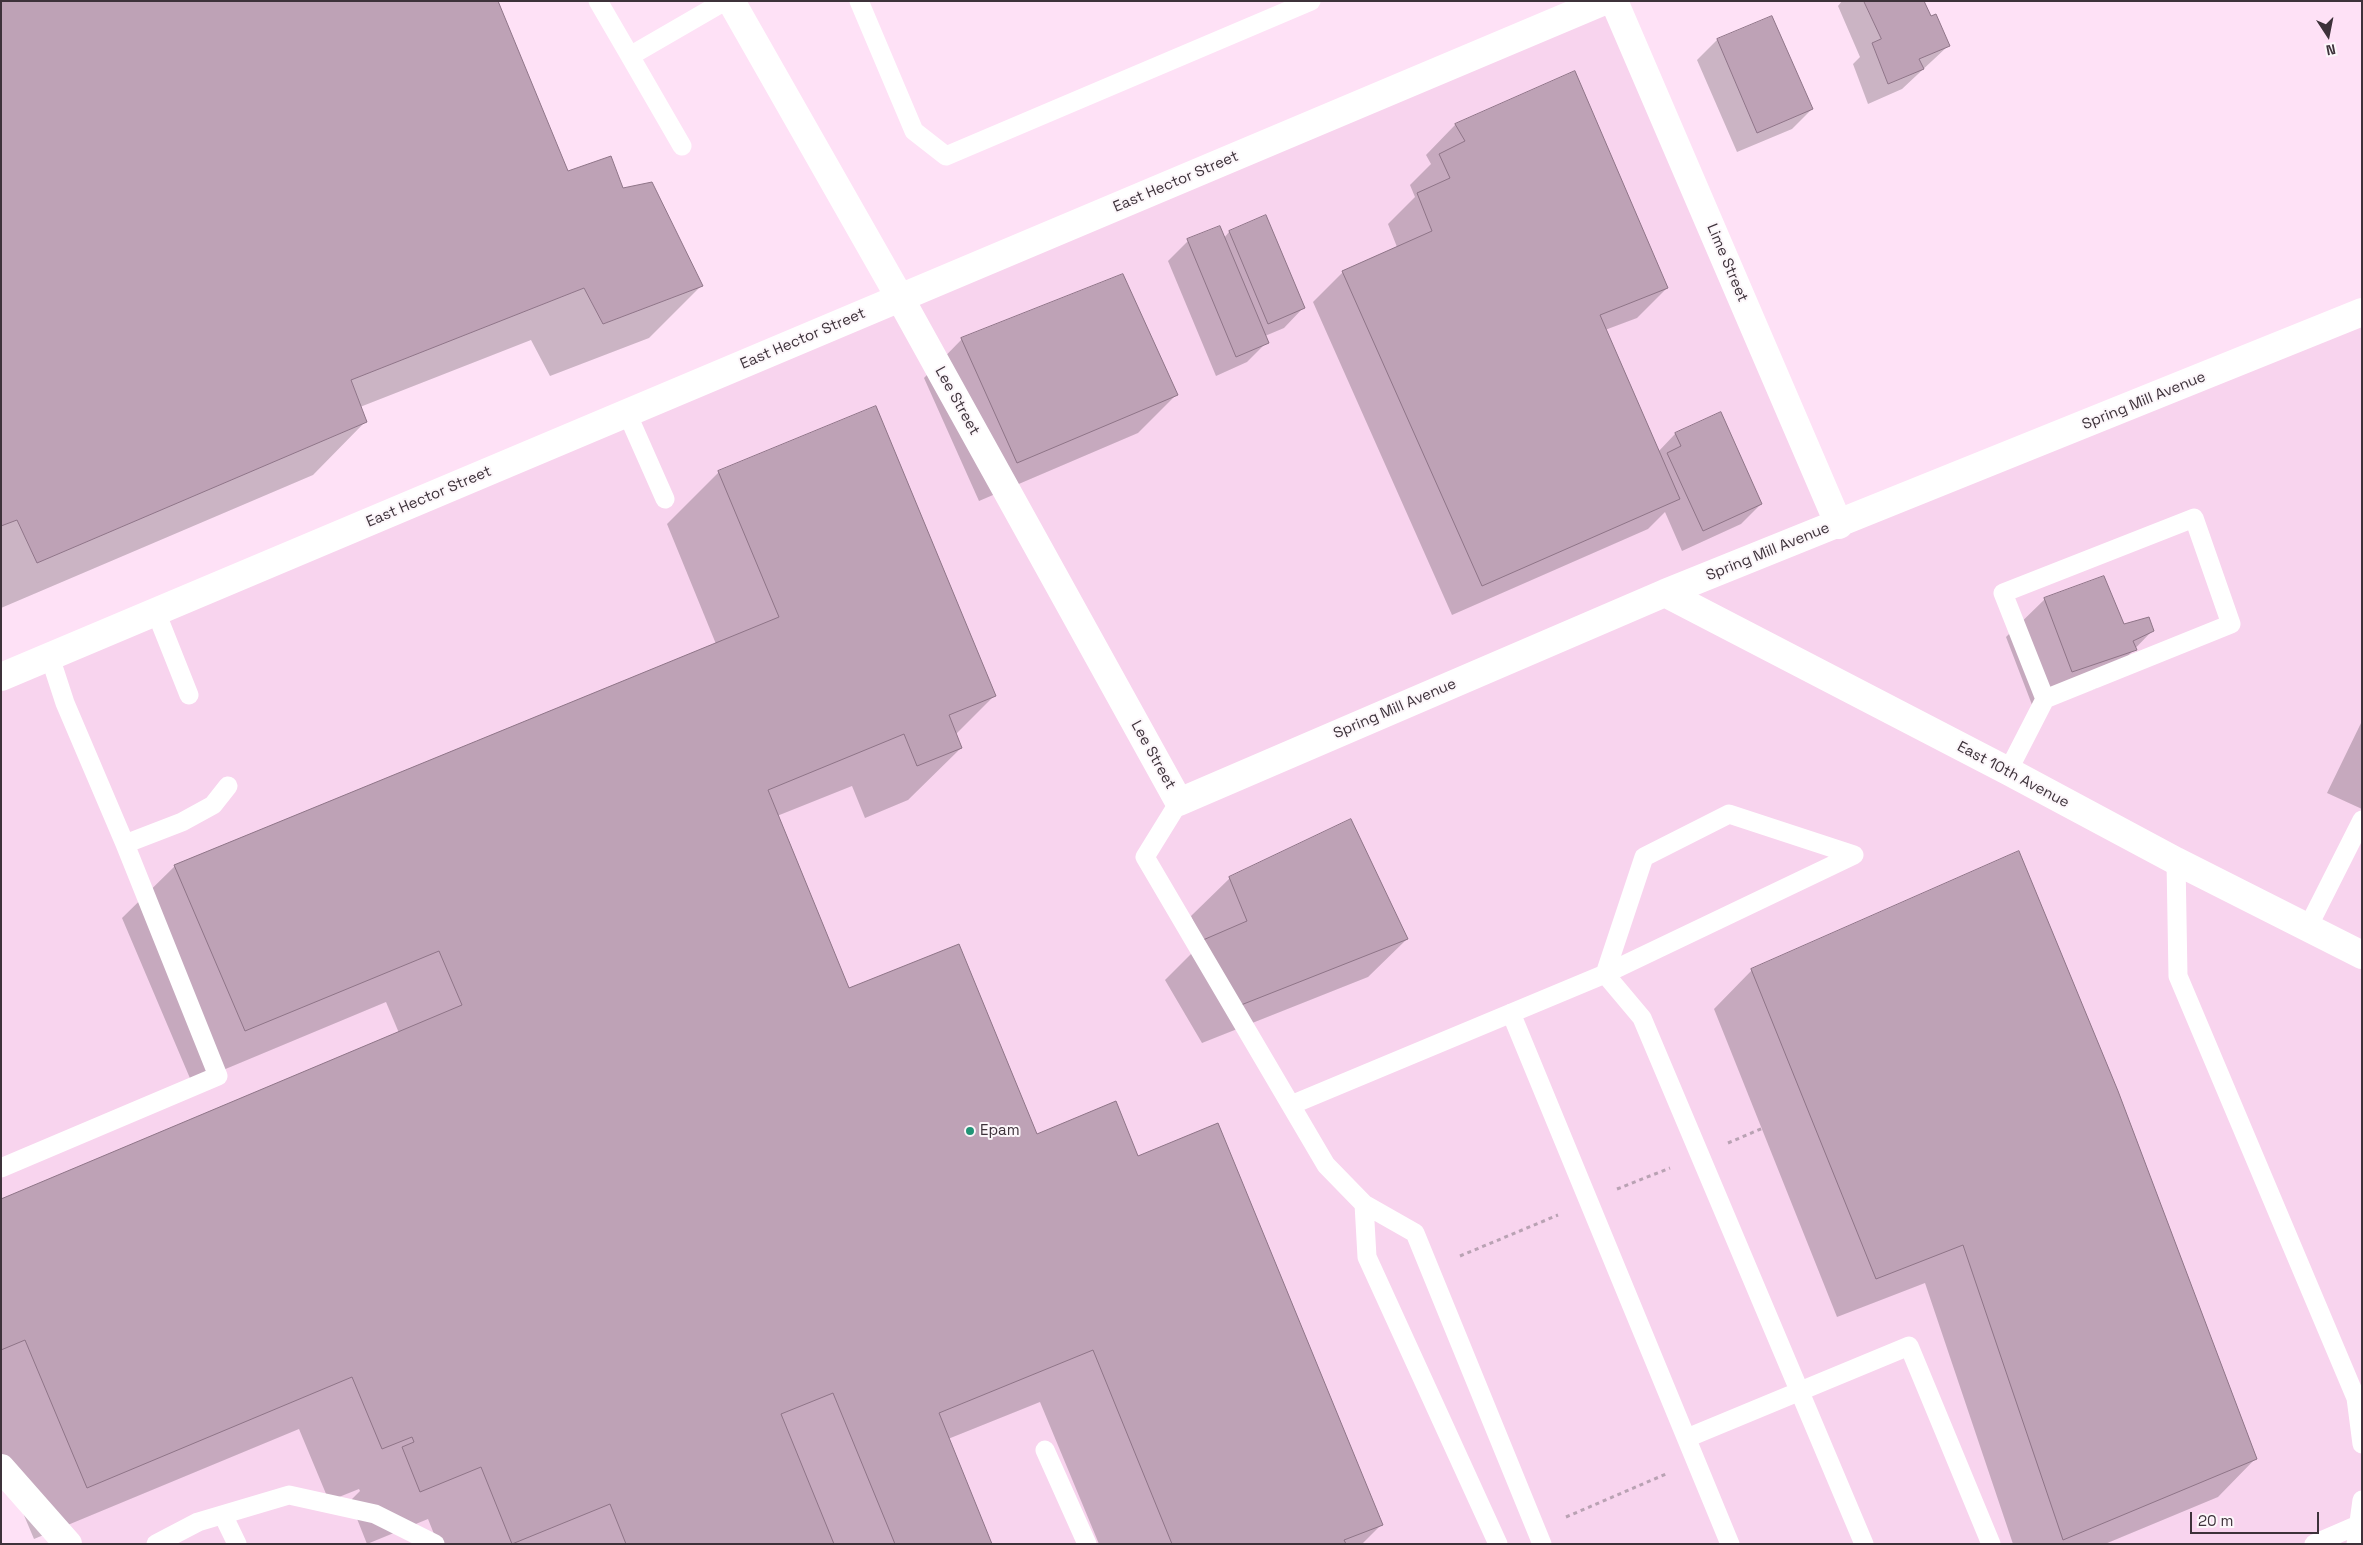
<!DOCTYPE html>
<style>
body{margin:0}
#map{position:relative;width:2363px;height:1545px;overflow:hidden;background:#fee1f6;font-family:"Space Grotesk",sans-serif}
canvas{display:block}
.frame{position:absolute;inset:0;border:2px solid #3d323a;pointer-events:none}
.north{position:absolute;left:2303px;top:10px;width:50px;height:50px;-webkit-text-stroke:4px #fcf6fa;paint-order:stroke;rotate:169deg;font-size:14px;font-weight:700;line-height:20px;text-align:center;color:#3d323a}
.north::after{content:'';display:block;margin:auto;width:18px;height:22px;background:#3d323a;clip-path:polygon(50% 0,100% 100%,50% 72%,0 100%)}
.scale{position:absolute;left:2190px;top:1512px;width:129px;height:22px;box-sizing:border-box;border:2px solid #3d323a;border-top:0;padding-left:6px;font-size:15px;line-height:18px;white-space:nowrap;color:#3d323a;-webkit-text-stroke:4px #fcf6fa;paint-order:stroke}
</style>
<div id="map">
<canvas width="2363" height="1545"></canvas>
<div class="frame"></div>
<div class="north">N</div>
<div class="scale">20 m</div>
</div>
<script>
const context = document.querySelector('canvas').getContext('2d');
context.lineJoin = 'round';
function fillPath(path, color) { context.fillStyle = color; context.fill(path, 'evenodd'); }
function strokePath(path, color, width, dash) { context.strokeStyle = color; context.lineWidth = width; context.lineCap = dash ? 'butt' : 'round'; context.setLineDash(dash || []); context.stroke(path); }
function drawText(font, color, halo, rows, align = 'center') {
  context.font = font + ' "Space Grotesk",sans-serif'; context.lineWidth = 4; context.setLineDash([]); context.textBaseline = 'middle'; context.strokeStyle = halo; context.fillStyle = color; for (const [text, x, y, turn = 0] of rows) {
    context.save(); context.translate(x, y); context.rotate((+turn || 0) * Math.PI / 180); context.textAlign = isNaN(turn) ? turn : align; if (halo) context.strokeText(text, 0, 0); context.fillText(text, 0, 0); context.restore();
  }
}
fillPath(new Path2D(`
 M 1604,1 L 1839,524 L 2362,309 L 2362,1544 L 68,1544 L 1,1468 L 1,677 Z`), '#f8d4ee');
fillPath(new Path2D(`
 M 1,1 L 622,189 L 701,286 L 649,338 L 550,376 L 531,340 L 360,407 L 365,422 L 313,475 L 1,608 Z
 M 1842,1 L 1923,1 L 1930,18 L 1948,46 L 1902,89 L 1868,104 L 1853,64 L 1860,57 L 1838,6 Z
 M 1717,40 L 1812,109 L 1792,129 L 1737,152 L 1697,60 Z
 M 1574,73 L 1667,288 L 1637,318 L 1605,330 L 1658,452 L 1675,434 L 1720,414 L 1761,504 L 1741,524 L 1682,551 L 1665,512 L 1648,529 L 1452,615 L 1313,302 L 1343,272 L 1397,247 L 1388,224 L 1415,197 L 1410,185 L 1431,164 L 1426,155 L 1455,125 Z
 M 1265,217 L 1304,307 L 1284,328 L 1265,336 L 1267,342 L 1247,362 L 1216,376 L 1168,261 L 1188,241 L 1224,238 L 1229,232 Z
 M 962,339 L 1176,395 L 1138,433 L 979,501 L 924,378 Z
 M 719,472 L 995,695 L 956,734 L 961,748 L 908,800 L 865,818 L 852,786 L 777,816 L 849,990 L 1037,1135 L 1137,1157 L 1381,1525 L 1362,1544 L 1099,1544 L 1040,1402 L 948,1439 L 991,1544 L 438,1544 L 428,1519 L 367,1544 L 350,1501 L 360,1491 L 359,1489 L 329,1501 L 299,1429 L 34,1539 L 1,1461 L 1,1200 L 399,1033 L 386,1002 L 192,1083 L 122,918 L 175,866 L 716,644 L 667,524 Z
 M 2045,599 L 2124,626 L 2152,631 L 2097,688 L 2034,710 L 2006,637 Z
 M 2362,721 L 2362,809 L 2327,793 Z
 M 1230,878 L 1407,939 L 1368,977 L 1202,1043 L 1165,980 L 1202,943 L 1191,916 Z
 M 1752,970 L 2256,1458 L 2218,1497 L 2105,1544 L 2013,1544 L 1925,1283 L 1837,1317 L 1714,1009 Z`), '#0003');
const building = new Path2D(`
 M 1,1 L 498,1 L 568,171 L 611,156 L 623,188 L 652,182 L 703,286 L 603,324 L 584,288 L 351,380 L 367,422 L 37,563 L 17,520 L 1,526 Z
 M 1864,1 L 1924,1 L 1931,16 L 1936,14 L 1950,46 L 1919,59 L 1924,69 L 1888,84 L 1872,43 L 1881,39 Z
 M 1772,16 L 1813,109 L 1757,133 L 1717,39 Z
 M 1575,71 L 1668,288 L 1600,315 L 1680,499 L 1482,586 L 1342,271 L 1432,231 L 1417,193 L 1450,178 L 1439,154 L 1465,141 L 1455,124 Z
 M 1266,215 L 1305,308 L 1268,324 L 1229,231 Z
 M 1220,226 L 1269,343 L 1236,357 L 1187,239 Z
 M 1123,274 L 1178,395 L 1017,463 L 961,338 Z
 M 876,406 L 996,696 L 949,715 L 962,748 L 917,766 L 904,734 L 768,790 L 849,988 L 959,944 L 1037,1134 L 1116,1101 L 1138,1156 L 1218,1123 L 1383,1525 L 1344,1540 L 1346,1544 L 1172,1544 L 1093,1350 L 939,1413 L 992,1544 L 895,1544 L 833,1393 L 781,1414 L 834,1544 L 626,1544 L 610,1504 L 512,1544 L 481,1467 L 420,1492 L 402,1447 L 414,1442 L 412,1437 L 382,1449 L 352,1377 L 87,1488 L 25,1340 L 1,1350 L 1,1199 L 462,1005 L 439,951 L 245,1031 L 174,865 L 779,617 L 718,471 Z
 M 1721,412 L 1762,504 L 1703,531 L 1667,453 L 1681,446 L 1675,433 Z
 M 2104,576 L 2124,624 L 2149,617 L 2154,631 L 2133,641 L 2137,650 L 2072,672 L 2044,598 Z
 M 1351,819 L 1408,939 L 1241,1005 L 1203,940 L 1247,921 L 1229,877 Z
 M 2019,851 L 2118,1091 L 2257,1459 L 2063,1540 L 1963,1245 L 1876,1279 L 1751,969 Z`);
fillPath(building, '#bea2b6');
strokePath(building, '#8f7588', 1);
strokePath(new Path2D(`
 M 1728,1143 L 1763,1128
 M 1617,1189 L 1670,1168
 M 1460,1256 L 1558,1215
 M 1566,1517 L 1666,1474`), '#b9a2b3', 3, [4, 4]);
strokePath(new Path2D(`
 M 598,1 L 630,56
 M 859,1 L 914,131 L 946,156 L 1311,1
 M 682,146 L 630,56 L 725,1
 M 627,413 L 665,499
 M 156,612 L 189,695
 M 2008,771 L 2045,699 L 2003,593 L 2194,518 L 2231,624 L 2045,699
 M 1179,802 L 1145,857 L 1326,1165 L 1364,1204 L 1415,1233 L 1542,1544
 M 1729,814 L 1854,855 L 1605,974 L 1644,857 Z
 M 125,844 L 182,822 L 213,805 L 228,786
 M 2176,861 L 2178,976 L 2356,1398 L 2362,1444
 M 2308,927 L 2362,820
 M 1511,1013 L 1730,1544
 M 1291,1105 L 1605,974 L 1642,1018 L 1864,1544
 M 1,1168 L 218,1076 L 125,844 L 65,703 L 50,657
 M 1364,1204 L 1367,1257 L 1498,1544
 M 1687,1438 L 1909,1346 L 1991,1544
 M 1045,1450 L 1087,1544
 M 223,1515 L 237,1544
 M 156,1544 L 198,1522 L 289,1495 L 375,1514 L 435,1544
 M 2314,1544 L 2358,1525
 M 2356,1544 L 2362,1500`), '#fff', 19);
strokePath(new Path2D(`
 M 731,1 L 900,298 L 1179,802 L 1665,593 L 2362,312
 M 1614,1 L 1839,525
 M 1665,593 L 2008,771 L 2176,861 L 2362,955`), '#fff', 28);
strokePath(new Path2D(`
 M 1,1468 L 68,1544`), '#fff', 28);
strokePath(new Path2D(`
 M 1,677 L 1604,1`), '#fff', 28);
for (const [x, y, r, color] of [
 [970,1131,5,"#219476"]
]) { const dot = new Path2D(); dot.arc(x, y, r, 0, 2 * Math.PI); context.fillStyle = color; context.fill(dot); strokePath(dot, '#fcf6fa', 2); }
drawText('15px', '#3d323a', '#fcf6fa', [
 ["East Hector Street",1176,182,-23],
 ["Lime Street",1727,263,67],
 ["East Hector Street",803,339,-23],
 ["Lee Street",957,401,61],
 ["Spring Mill Avenue",2144,401,-22],
 ["East Hector Street",429,497,-23],
 ["Spring Mill Avenue",1768,552,-22],
 ["Spring Mill Avenue",1395,709,-23],
 ["Lee Street",1153,755,61],
 ["East 10th Avenue",2013,775,28]
]);
drawText('15px', '#3d323a', '#fcf6fa', [
 ["Epam",980,1131]
], 'left');
</script>
